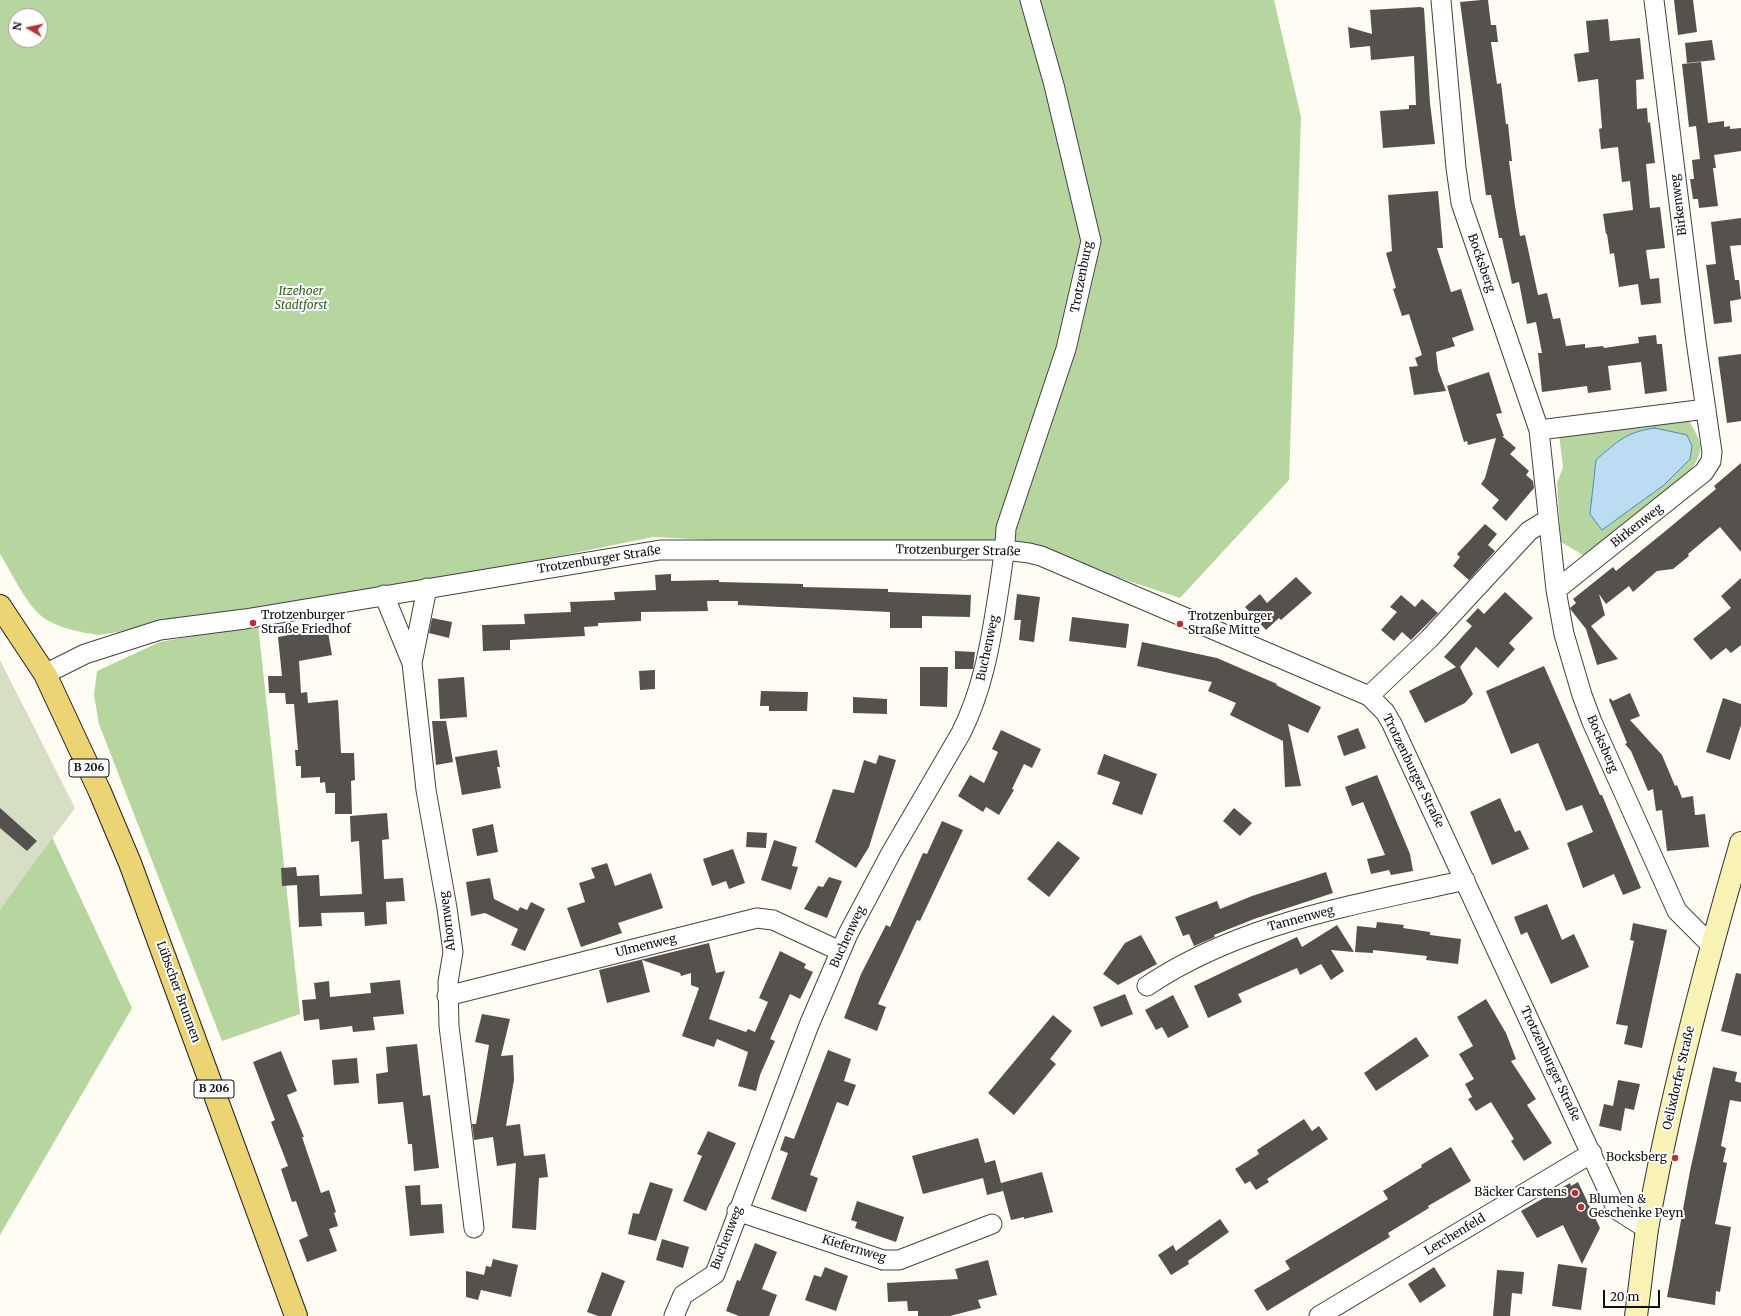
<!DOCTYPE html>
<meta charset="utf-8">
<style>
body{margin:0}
#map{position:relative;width:1741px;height:1316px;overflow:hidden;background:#fefcf3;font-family:Merriweather,serif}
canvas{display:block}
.north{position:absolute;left:8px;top:8px;width:40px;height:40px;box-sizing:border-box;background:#fff;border:1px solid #9f9f9f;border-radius:50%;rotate:279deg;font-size:11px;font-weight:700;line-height:16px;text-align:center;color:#0f0f0f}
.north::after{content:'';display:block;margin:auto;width:14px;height:18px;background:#b43335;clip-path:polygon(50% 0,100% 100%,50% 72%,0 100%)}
.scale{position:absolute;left:1603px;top:1290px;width:57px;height:18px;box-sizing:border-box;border:2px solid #0f0f0f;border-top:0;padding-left:5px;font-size:12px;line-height:14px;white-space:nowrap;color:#0f0f0f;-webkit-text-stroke:3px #fff;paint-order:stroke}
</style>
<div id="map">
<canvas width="1741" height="1316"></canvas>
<div class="north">N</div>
<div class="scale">20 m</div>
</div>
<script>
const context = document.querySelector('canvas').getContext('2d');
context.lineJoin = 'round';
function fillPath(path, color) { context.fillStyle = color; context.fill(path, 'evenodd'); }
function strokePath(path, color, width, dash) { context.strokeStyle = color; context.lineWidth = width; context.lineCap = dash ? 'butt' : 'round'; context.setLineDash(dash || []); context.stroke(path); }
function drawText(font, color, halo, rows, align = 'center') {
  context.font = font + ' Merriweather,serif'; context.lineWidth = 4; context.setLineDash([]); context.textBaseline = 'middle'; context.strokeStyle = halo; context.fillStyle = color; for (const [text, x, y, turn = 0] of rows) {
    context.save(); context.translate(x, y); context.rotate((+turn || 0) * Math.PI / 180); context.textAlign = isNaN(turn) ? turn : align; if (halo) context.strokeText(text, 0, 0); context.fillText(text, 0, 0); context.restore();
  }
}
fillPath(new Path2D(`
 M 0,0 L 1274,0 L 1301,117 L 1289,480 L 1180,598 L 1029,548 L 848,547 L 653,537 L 525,563 L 262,611 L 98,635 C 80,632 62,629 47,620 C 28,609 12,573 0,554 ZM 16,16 L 40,16 L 40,40 L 16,40 Z
 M 1670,421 L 1689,421 C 1703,444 1705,450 1689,473 L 1598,546 L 1583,555 L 1561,542 L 1557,483 L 1563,467 L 1559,434 ZM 1675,433 L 1687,435 L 1664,485 Z
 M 258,624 L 300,1014 L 222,1041 L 99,724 L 94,695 L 97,671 L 160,642 Z
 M 52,837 L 132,1008 L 0,1235 L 0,909 Z`), '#b6d59f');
fillPath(new Path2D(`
 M 0,660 L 75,808 L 0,909 Z`), '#d6dfc4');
const water = new Path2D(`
 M 1655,428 L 1687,435 L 1692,446 L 1690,459 L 1664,485 L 1602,530 L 1590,514 L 1596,460 C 1618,441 1626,432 1655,428 Z`);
fillPath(water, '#bcdcf1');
strokePath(water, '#498ec2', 1);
fillPath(new Path2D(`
 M 1481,0 L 1488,0 L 1491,25 L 1496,25 L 1498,42 L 1491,42 L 1497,84 L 1501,83 L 1506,124 L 1508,124 L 1512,161 L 1509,161 L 1515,206 L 1520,236 L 1525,235 L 1538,295 L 1547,293 L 1553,319 L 1560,318 L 1566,346 L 1585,344 L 1585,348 L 1603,346 L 1604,348 L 1639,343 L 1638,337 L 1656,335 L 1657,344 L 1662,344 L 1667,391 L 1645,394 L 1641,362 L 1608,366 L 1611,390 L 1588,393 L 1587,386 L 1542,392 L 1538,353 L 1542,353 L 1536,322 L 1527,324 L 1519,282 L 1512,284 L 1502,238 L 1499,238 L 1491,195 L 1486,195 L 1460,2 Z
 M 1674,0 L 1693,0 L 1697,32 L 1678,35 Z
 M 1420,7 L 1424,8 L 1430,103 L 1435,144 L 1383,148 L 1380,111 L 1409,109 L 1409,105 L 1416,105 L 1414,56 L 1371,60 L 1370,46 L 1350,48 L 1348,27 L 1372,34 L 1370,10 Z
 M 1608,19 L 1610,41 L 1640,38 L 1644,79 L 1636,80 L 1637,109 L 1647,108 L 1648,123 L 1650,122 L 1655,163 L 1646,164 L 1650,208 L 1660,207 L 1665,248 L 1646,250 L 1650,279 L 1659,278 L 1661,303 L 1641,305 L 1638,284 L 1619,287 L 1614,253 L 1610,254 L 1607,234 L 1606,234 L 1603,214 L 1633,210 L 1630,181 L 1622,182 L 1618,147 L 1601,149 L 1599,129 L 1602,128 L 1598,79 L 1578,82 L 1574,54 L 1589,52 L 1586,21 Z
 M 1712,40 L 1715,60 L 1687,63 L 1685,43 Z
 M 1701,62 L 1708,123 L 1724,121 L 1724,127 L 1730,126 L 1730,129 L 1741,128 L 1741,151 L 1714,155 L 1716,168 L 1713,168 L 1718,206 L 1699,208 L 1698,199 L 1693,199 L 1690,179 L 1694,179 L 1692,160 L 1700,159 L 1696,126 L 1689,127 L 1682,64 Z
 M 1438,191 L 1443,248 L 1437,248 L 1451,292 L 1461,289 L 1474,330 L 1452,338 L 1455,346 L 1436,352 L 1438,370 L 1446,391 L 1414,395 L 1409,367 L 1418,366 L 1415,358 L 1422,355 L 1409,314 L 1402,316 L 1393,289 L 1396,288 L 1386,253 L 1392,251 L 1388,195 Z
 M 1741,218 L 1741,245 L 1730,246 L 1735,280 L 1739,280 L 1741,299 L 1730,301 L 1732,322 L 1714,324 L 1706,265 L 1716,264 L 1711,222 Z
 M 1741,354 L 1741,421 L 1727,423 L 1718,357 Z
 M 1489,372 L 1502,413 L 1496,414 L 1504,436 L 1502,436 L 1516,448 L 1510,454 L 1529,471 L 1526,475 L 1533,481 L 1534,488 L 1506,521 L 1492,508 L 1499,500 L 1481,484 L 1485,478 L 1496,438 L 1468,445 L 1467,441 L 1464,442 L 1447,386 Z
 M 1741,463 L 1741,552 L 1720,527 L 1688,554 L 1689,556 L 1673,569 L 1657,571 L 1633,592 L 1629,586 L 1606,604 L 1599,594 L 1605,615 L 1591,626 L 1618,659 L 1597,665 L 1586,629 L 1571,610 L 1570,608 L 1576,603 L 1573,599 L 1613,567 L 1616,571 L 1663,533 L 1716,489 L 1714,486 Z
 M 1485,524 L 1497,534 L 1488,545 L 1495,551 L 1469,580 L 1453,566 L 1460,557 L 1457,554 Z
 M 671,574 L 671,581 L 719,580 L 719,582 L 803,584 L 803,587 L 888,589 L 888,592 L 971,595 L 970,617 L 922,616 L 922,628 L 890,628 L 890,612 L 738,605 L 738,601 L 707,601 L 708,611 L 641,612 L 641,621 L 598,623 L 598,626 L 584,627 L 585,636 L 510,640 L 510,650 L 483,651 L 482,625 L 525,624 L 524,614 L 571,612 L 570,602 L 615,600 L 614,592 L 656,590 L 655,575 Z
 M 1296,577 L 1312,593 L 1281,620 L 1279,618 L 1266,630 L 1245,607 L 1260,594 L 1267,603 Z
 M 1741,578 L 1741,645 L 1731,653 L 1726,648 L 1711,660 L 1693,639 L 1731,608 L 1721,596 Z
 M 1505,592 L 1533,618 L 1509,643 L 1515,649 L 1498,668 L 1476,647 L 1460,667 L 1473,694 L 1465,703 L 1425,723 L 1409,691 L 1456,667 L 1444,657 L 1472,626 L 1466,621 L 1478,608 L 1484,614 Z
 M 1017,594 L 1040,597 L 1034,642 L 1019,640 L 1021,620 L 1014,620 Z
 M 1401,595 L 1415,607 L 1422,599 L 1438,613 L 1411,640 L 1402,632 L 1394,641 L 1381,630 L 1397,612 L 1390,607 Z
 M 1072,617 L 1129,624 L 1126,648 L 1069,641 Z
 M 432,618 L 452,622 L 449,638 L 429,633 Z
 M 315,630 L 315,634 L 328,632 L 332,655 L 299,661 L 301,693 L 307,692 L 308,703 L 338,700 L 341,753 L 354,753 L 355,780 L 351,781 L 352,814 L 335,814 L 335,793 L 326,793 L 325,782 L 320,783 L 320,777 L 301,778 L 301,766 L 296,766 L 295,750 L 298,750 L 294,704 L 286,704 L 285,693 L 269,693 L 268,676 L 282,676 L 278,637 Z
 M 1142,642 L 1217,658 L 1277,684 L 1276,685 L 1321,707 L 1308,733 L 1288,724 L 1301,786 L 1285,787 L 1283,741 L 1230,715 L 1236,703 L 1208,691 L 1212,682 L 1137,666 Z
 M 955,651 L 975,652 L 973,669 L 955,669 Z
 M 1544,666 L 1600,795 L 1602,795 L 1641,888 L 1623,895 L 1614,874 L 1583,888 L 1567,843 L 1593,832 L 1582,805 L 1566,811 L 1538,743 L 1511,754 L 1486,691 Z
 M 920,667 L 948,667 L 947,707 L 920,706 Z
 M 655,670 L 655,689 L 640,690 L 639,671 Z
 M 464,677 L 467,717 L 440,719 L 438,679 Z
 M 761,691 L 808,692 L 807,711 L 769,711 L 769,706 L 760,706 Z
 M 1630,693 L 1640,716 L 1630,720 L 1662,755 L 1675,786 L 1677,785 L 1682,798 L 1693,796 L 1695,815 L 1705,814 L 1709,847 L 1667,851 L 1662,810 L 1656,811 L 1653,789 L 1648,791 L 1631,751 L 1625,744 L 1627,743 L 1609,700 L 1610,698 L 1613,701 Z
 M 853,697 L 887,699 L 887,714 L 853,713 Z
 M 1723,698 L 1741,704 L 1741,725 L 1730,760 L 1706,752 Z
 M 432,721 L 446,721 L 453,762 L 436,765 Z
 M 1358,728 L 1366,748 L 1344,756 L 1337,736 Z
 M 1001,730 L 1041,749 L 1032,768 L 1024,764 L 1012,789 L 1014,790 L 999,815 L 986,807 L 983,812 L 958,796 L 970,775 L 984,783 L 998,752 L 992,749 Z
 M 497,750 L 500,767 L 497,767 L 501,788 L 462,795 L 455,757 Z
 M 1104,754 L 1157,774 L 1142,815 L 1112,804 L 1120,782 L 1097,774 Z
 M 879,755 L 896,760 L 869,847 L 856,868 L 815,842 L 833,789 L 854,793 L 864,760 L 876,764 Z
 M 1377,775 L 1410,854 L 1413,871 L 1391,875 L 1389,870 L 1371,874 L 1367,859 L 1385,855 L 1363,802 L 1352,806 L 1345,787 Z
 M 1500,798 L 1515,832 L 1520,830 L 1529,849 L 1492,865 L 1470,812 Z
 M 0,808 L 37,841 L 27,851 L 0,828 Z
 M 1234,808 L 1252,823 L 1240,836 L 1223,821 Z
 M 387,813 L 389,839 L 382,840 L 384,879 L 403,878 L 405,901 L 386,902 L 387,924 L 365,926 L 364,912 L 321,913 L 322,926 L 299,927 L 297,885 L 282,886 L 281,868 L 296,867 L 297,876 L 319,875 L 320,896 L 362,894 L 359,841 L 351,842 L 350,816 Z
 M 942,821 L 963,830 L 920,921 L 917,920 L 878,1004 L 886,1007 L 877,1031 L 844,1018 L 861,974 L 886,925 L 890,927 L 923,853 L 927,854 Z
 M 493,824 L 498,852 L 477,856 L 472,829 Z
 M 747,832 L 767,833 L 766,848 L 746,847 Z
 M 774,840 L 797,847 L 792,866 L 798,867 L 791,890 L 761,880 Z
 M 1058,841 L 1080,858 L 1049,897 L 1027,879 Z
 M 733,849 L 745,883 L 729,889 L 726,881 L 712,886 L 703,859 Z
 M 607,863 L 615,886 L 651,873 L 663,908 L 618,923 L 622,933 L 581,947 L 567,908 L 585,902 L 579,883 L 595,878 L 591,868 Z
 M 1326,872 L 1333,893 L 1254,919 L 1214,935 L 1215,937 L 1194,946 L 1189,934 L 1183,936 L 1175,917 L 1217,901 L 1220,909 L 1252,896 Z
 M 829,877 L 842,881 L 827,918 L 804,909 L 818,886 L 823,887 Z
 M 490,878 L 494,899 L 518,911 L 520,907 L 527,910 L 531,902 L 545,909 L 525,951 L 511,945 L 518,929 L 485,913 L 471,916 L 466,882 Z
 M 1547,904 L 1562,940 L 1574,934 L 1589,967 L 1551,984 L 1527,932 L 1521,935 L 1514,917 Z
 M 1377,922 L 1404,925 L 1403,928 L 1430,932 L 1430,935 L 1461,939 L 1458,964 L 1426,960 L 1427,956 L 1373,950 L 1373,953 L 1355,952 L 1357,926 L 1376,928 Z
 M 1633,923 L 1667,930 L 1642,1048 L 1624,1044 L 1628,1026 L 1616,1024 L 1634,941 L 1630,940 Z
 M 1337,925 L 1354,952 L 1331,950 L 1344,971 L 1331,980 L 1321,964 L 1300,975 L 1297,968 L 1238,994 L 1242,1002 L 1208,1018 L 1194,986 L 1297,937 L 1302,947 Z
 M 1141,935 L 1157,964 L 1118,985 L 1103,974 L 1125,943 Z
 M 709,943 L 716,973 L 725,971 L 709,1019 L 746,1032 L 748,1029 L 755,1032 L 768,1002 L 759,998 L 780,951 L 806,964 L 804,968 L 813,972 L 800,999 L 790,994 L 770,1039 L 775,1041 L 760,1075 L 756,1091 L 738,1086 L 748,1052 L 717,1039 L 714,1047 L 682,1036 L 699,988 L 691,985 L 691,973 L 681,976 L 680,973 L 642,960 L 650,992 L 607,1003 L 599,970 Z
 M 1736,973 L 1741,974 L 1741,1036 L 1721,1031 Z
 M 400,980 L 404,1014 L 373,1017 L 375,1030 L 353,1032 L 352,1026 L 320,1030 L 319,1019 L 304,1021 L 302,1000 L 316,999 L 314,983 L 329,981 L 330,997 L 371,993 L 370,983 Z
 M 1125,994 L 1133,1014 L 1101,1027 L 1093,1007 Z
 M 1173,995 L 1189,1027 L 1168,1038 L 1162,1027 L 1156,1030 L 1145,1010 Z
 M 1486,999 L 1506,1033 L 1516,1059 L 1511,1061 L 1536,1099 L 1527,1105 L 1552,1143 L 1524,1161 L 1511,1141 L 1514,1139 L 1491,1102 L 1476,1111 L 1468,1099 L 1472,1097 L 1465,1084 L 1474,1079 L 1459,1054 L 1473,1046 L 1457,1017 Z
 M 482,1014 L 510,1019 L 501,1056 L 513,1055 L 514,1080 L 506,1126 L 520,1124 L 524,1156 L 545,1154 L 548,1177 L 539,1178 L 536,1230 L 512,1228 L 516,1163 L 497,1166 L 493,1137 L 474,1140 L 472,1124 L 476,1124 L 489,1045 L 475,1042 Z
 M 1053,1015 L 1072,1031 L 1050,1059 L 1056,1064 L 1014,1115 L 988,1093 Z
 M 1416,1037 L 1429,1056 L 1376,1091 L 1364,1073 Z
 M 417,1044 L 423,1096 L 430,1095 L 439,1168 L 414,1171 L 412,1144 L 408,1144 L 403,1102 L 378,1104 L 376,1074 L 388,1072 L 386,1047 Z
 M 828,1050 L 851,1059 L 844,1081 L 856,1085 L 848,1106 L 837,1102 L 810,1175 L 818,1178 L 806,1212 L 771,1199 L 788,1153 L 780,1150 L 785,1136 L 794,1139 Z
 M 281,1051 L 297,1091 L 287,1095 L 304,1137 L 302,1137 L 321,1193 L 329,1190 L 336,1212 L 334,1213 L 338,1226 L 329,1229 L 337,1251 L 307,1262 L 299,1240 L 308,1236 L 296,1201 L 292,1202 L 281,1169 L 288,1166 L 271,1122 L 275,1120 L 253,1062 Z
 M 357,1058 L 359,1083 L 334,1085 L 332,1060 Z
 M 1713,1067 L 1737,1072 L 1735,1081 L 1741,1083 L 1741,1102 L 1730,1100 L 1721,1146 L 1726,1148 L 1723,1162 L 1727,1163 L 1715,1224 L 1731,1227 L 1720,1292 L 1716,1291 L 1715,1305 L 1667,1297 L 1690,1171 Z
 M 1618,1080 L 1640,1084 L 1634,1110 L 1625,1108 L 1621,1131 L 1599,1126 L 1604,1104 L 1613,1106 Z
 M 1304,1119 L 1312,1131 L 1319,1126 L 1328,1139 L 1267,1179 L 1269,1182 L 1256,1190 L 1250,1181 L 1245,1184 L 1235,1169 L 1259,1154 L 1257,1150 Z
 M 708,1131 L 736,1143 L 706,1211 L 683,1201 L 702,1156 L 697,1154 Z
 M 978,1138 L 985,1163 L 995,1160 L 1003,1191 L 987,1195 L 983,1178 L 923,1194 L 912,1156 Z
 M 1451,1147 L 1471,1181 L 1428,1206 L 1429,1208 L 1388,1233 L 1390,1237 L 1267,1311 L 1254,1290 L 1290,1269 L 1285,1261 L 1388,1199 L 1383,1191 L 1422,1167 L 1421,1165 Z
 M 1042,1172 L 1053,1212 L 1024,1219 L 1024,1217 L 1011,1220 L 1001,1183 Z
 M 650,1182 L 673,1189 L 656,1241 L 628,1234 L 633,1213 L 639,1214 Z
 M 1578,1182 L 1600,1228 L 1582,1264 L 1563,1225 L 1537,1238 L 1521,1211 L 1570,1183 L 1571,1186 Z
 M 420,1185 L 421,1205 L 442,1204 L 444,1233 L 410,1236 L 405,1186 Z
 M 857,1201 L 904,1217 L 896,1242 L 855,1228 L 857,1222 L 851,1220 Z
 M 1220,1219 L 1229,1232 L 1188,1261 L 1189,1264 L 1171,1275 L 1158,1255 L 1173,1245 L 1176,1251 Z
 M 662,1239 L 689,1247 L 683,1268 L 656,1260 Z
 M 755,1243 L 777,1252 L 762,1289 L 777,1295 L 769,1316 L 739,1316 L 726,1311 L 737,1280 L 740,1281 Z
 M 493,1259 L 518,1265 L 511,1297 L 481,1290 L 478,1300 L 466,1297 L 466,1271 L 484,1275 L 486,1266 L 491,1267 Z
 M 988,1260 L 997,1295 L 978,1300 L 981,1308 L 950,1316 L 918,1316 L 918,1311 L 908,1311 L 907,1301 L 888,1302 L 887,1283 L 958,1279 L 955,1269 Z
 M 1558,1264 L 1587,1268 L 1581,1310 L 1552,1306 Z
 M 825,1267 L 848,1276 L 836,1311 L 805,1300 L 814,1275 L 821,1277 Z
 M 1434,1267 L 1446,1286 L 1420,1303 L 1408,1284 Z
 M 1497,1270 L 1524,1272 L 1522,1294 L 1512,1293 L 1510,1316 L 1493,1316 Z
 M 602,1272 L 625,1281 L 611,1316 L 598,1316 L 587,1312 Z`), '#57514d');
const street = new Path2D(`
 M 1441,0 L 1456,168 L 1461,203 L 1539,430 L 1556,590 L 1564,634 L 1582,695 L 1592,722 L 1677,911 L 1711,945
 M 1539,430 L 1706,409
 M 1556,590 L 1704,472 L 1711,461 L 1712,452 L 1696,341 L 1654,0
 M 384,595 L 412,663 L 426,790 L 447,908 L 453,952 L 448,982 L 449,1026 L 474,1228
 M 412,663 L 427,588
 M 45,674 L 85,654 L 160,630 L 245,619 L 660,550 L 1005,550 L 1029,553 L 1041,556 L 1369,696 L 1385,712 L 1392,724 L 1617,1210 L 1647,1229
 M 1369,696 L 1429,639 L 1529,531 L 1547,520
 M 1147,986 C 1242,922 1357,905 1465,880
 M 447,996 L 757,918 L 773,920 L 840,951
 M 737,1211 L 883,1260 L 899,1260 L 992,1224
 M 674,1316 L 683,1295 L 715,1274 L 809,1025 L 848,934 L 891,853 L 961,733 C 982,691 990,647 997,601 C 1001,576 1005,553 1006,528 L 1066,349 L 1091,241 L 1054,85 L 1030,0
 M 1319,1316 L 1592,1153`);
const secondary = new Path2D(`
 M 1636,1316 C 1640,1287 1643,1258 1647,1229 C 1670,1099 1704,970 1741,843`);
const primary = new Path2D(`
 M 0,606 L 45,674 L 100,792 L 130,863 L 296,1316`);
strokePath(street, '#424242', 21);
strokePath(secondary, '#313131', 24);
strokePath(primary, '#202020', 24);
strokePath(street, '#fff', 19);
strokePath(secondary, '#f8f2b4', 22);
strokePath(primary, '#ecd374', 22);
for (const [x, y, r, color] of [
 [253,623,4,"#b43335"],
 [1180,624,4,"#b43335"],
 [1675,1158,4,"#b43335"],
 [1575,1193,4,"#b43335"],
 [1581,1207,4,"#b43335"]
]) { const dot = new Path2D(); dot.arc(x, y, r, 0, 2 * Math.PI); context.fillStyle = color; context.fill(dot); strokePath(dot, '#fff', 1.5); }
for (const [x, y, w] of [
 [89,768,40],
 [214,1089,40]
]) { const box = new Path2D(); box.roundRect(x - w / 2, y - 9, w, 18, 3); context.fillStyle = '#fff'; context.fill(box); strokePath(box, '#0f0f0f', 1); }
drawText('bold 11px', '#0f0f0f', null, [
 ["B 206",89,768],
 ["B 206",214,1089]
]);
drawText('12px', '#0f0f0f', '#fff', [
 ["Birkenweg",1679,205,-97],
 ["Bocksberg",1481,263,71],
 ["Trotzenburg",1082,277,-79],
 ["Birkenweg",1637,526,-38],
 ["Trotzenburger Straße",958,551,1],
 ["Trotzenburger Straße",599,560,-9],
 ["Buchenweg",988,648,-78],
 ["Bocksberg",1602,744,67],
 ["Trotzenburger Straße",1413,771,64],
 ["Tannenweg",1301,919,-15],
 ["Ahornweg",448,921,-97],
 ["Buchenweg",848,937,-65],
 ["Ulmenweg",646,946,-14],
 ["Lübscher Brunnen",178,992,70],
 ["Trotzenburger Straße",1550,1064,65],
 ["Oelixdorfer Straße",1679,1078,-77],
 ["Lerchenfeld",1455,1235,-31],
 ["Buchenweg",727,1238,-69],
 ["Kiefernweg",854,1249,17]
]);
drawText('italic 12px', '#306225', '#fff', [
 ["Itzehoer",301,292],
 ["Stadtforst",301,306]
]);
drawText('12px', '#0f0f0f', '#fff', [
 ["Trotzenburger",261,616],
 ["Straße Friedhof",261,630],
 ["Trotzenburger",1188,617],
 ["Straße Mitte",1188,631],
 ["Bocksberg",1667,1158,"right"],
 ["Bäcker Carstens",1567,1193,"right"],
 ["Blumen &",1589,1200],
 ["Geschenke Peyn",1589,1214]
], 'left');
</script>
